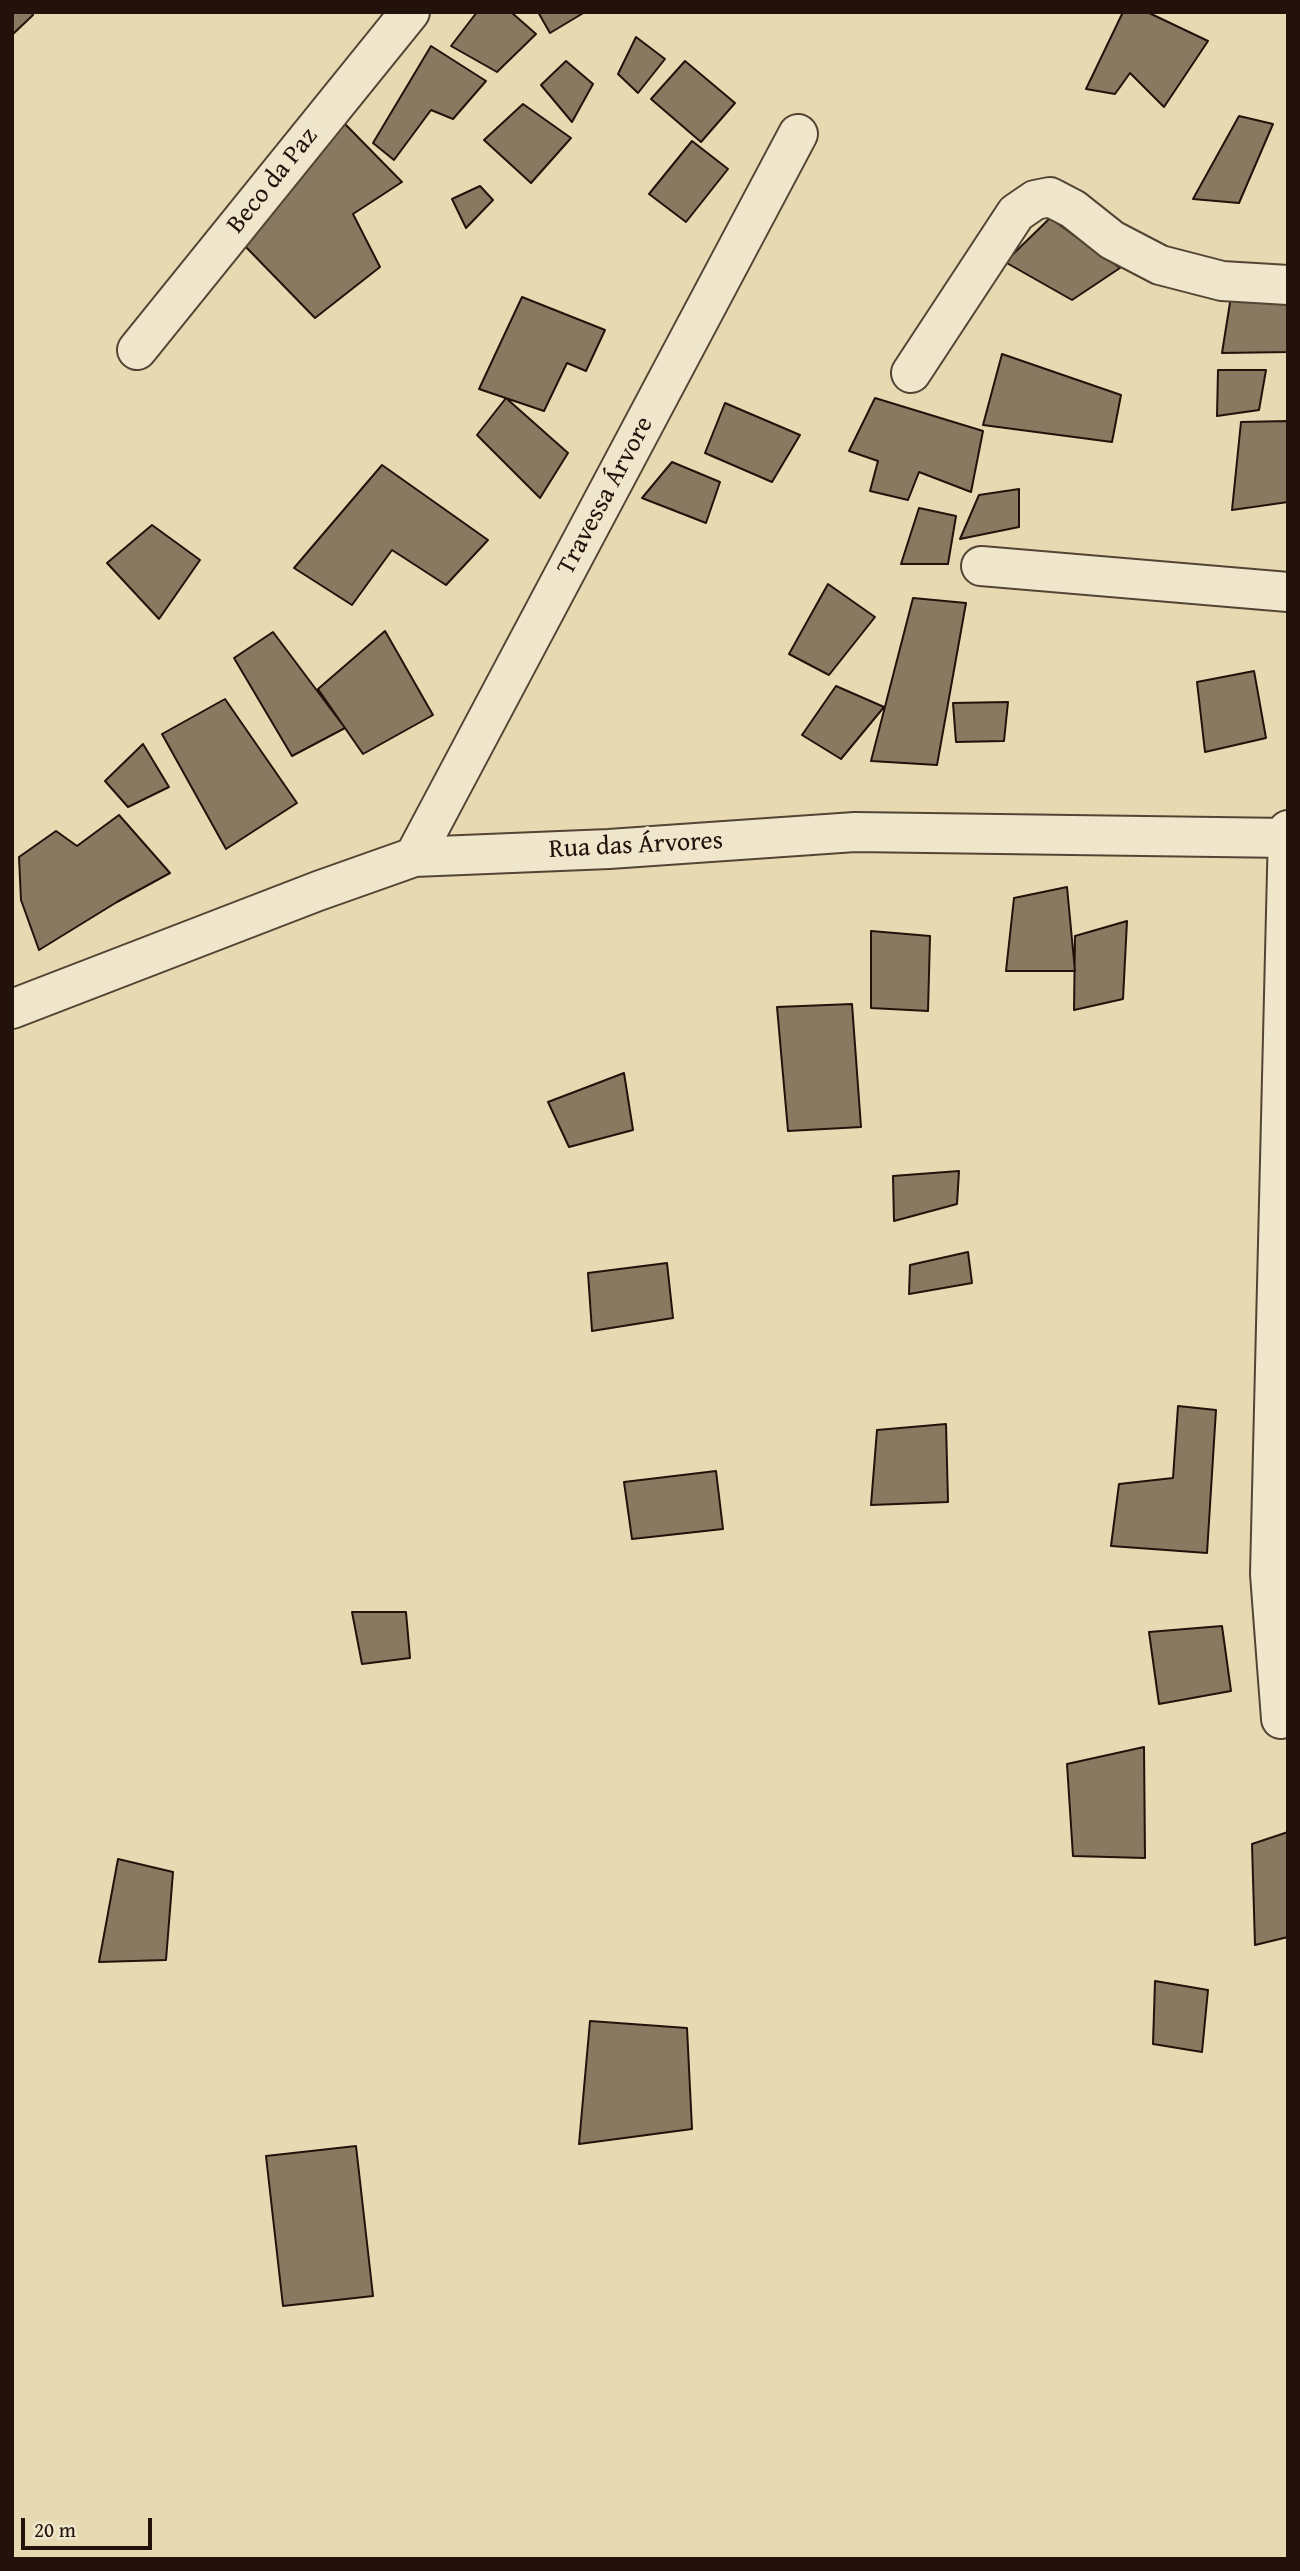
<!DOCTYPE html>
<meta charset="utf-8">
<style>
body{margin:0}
#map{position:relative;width:1300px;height:2571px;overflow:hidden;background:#e7d9b1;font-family:"Gentium Book Plus",serif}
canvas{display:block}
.frame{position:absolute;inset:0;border:14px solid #23120b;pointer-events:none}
.scale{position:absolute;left:21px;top:2518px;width:131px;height:32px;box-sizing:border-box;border:4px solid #23120b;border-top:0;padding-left:9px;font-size:21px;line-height:24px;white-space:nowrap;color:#23120b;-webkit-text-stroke:5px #efe6cc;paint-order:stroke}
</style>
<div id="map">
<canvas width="1300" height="2571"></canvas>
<div class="frame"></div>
<div class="scale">20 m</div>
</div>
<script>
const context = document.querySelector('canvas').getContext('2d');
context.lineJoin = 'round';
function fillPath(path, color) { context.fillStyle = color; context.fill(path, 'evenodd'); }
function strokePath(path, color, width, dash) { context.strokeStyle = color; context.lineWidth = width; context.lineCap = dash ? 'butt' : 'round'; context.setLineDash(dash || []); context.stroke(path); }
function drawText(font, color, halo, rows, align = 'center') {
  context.font = font + ' "Gentium Book Plus",serif'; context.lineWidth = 7; context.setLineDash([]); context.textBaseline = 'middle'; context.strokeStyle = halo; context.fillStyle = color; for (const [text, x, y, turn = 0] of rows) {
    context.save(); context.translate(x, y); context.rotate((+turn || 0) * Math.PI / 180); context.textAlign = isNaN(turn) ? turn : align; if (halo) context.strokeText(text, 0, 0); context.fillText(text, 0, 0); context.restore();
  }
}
const building = new Path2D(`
 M 12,12 L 31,12 L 33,15 L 12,35 Z
 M 477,12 L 511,12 L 536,34 L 497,72 L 451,46 Z
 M 538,12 L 585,12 L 550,33 Z
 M 1123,12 L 1147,12 L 1208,41 L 1164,107 L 1130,73 L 1115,94 L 1086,89 Z
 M 636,37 L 665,59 L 638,93 L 618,74 Z
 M 431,46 L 486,81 L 453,119 L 431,110 L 394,160 L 373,143 Z
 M 566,61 L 593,84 L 572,122 L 541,85 Z
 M 685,61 L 735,103 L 701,142 L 651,99 Z
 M 523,104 L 571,138 L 531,183 L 484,140 Z
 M 1239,116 L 1273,124 L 1239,203 L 1193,199 Z
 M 344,123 L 402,182 L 353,214 L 380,267 L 315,318 L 242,243 Z
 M 692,141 L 728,169 L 686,222 L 649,194 Z
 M 480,186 L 493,200 L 466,228 L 452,199 Z
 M 1050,218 L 1120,268 L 1072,300 L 1005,262 Z
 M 1288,288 L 1288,352 L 1222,353 L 1232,290 Z
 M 522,297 L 605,330 L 586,371 L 567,363 L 544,411 L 479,389 Z
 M 1002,354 L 1121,395 L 1112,442 L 983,425 Z
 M 1218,370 L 1266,370 L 1259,410 L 1217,416 Z
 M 506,398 L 568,453 L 540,498 L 477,435 Z
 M 875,398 L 983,431 L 971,492 L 919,472 L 908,500 L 870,491 L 878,461 L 849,451 Z
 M 725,403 L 800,435 L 772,482 L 705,453 Z
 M 1288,421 L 1288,502 L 1232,510 L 1241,422 Z
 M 672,462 L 720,482 L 706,523 L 642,498 Z
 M 382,465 L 488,540 L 446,585 L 392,550 L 352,605 L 294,568 Z
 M 1019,489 L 1019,527 L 960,539 L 979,495 Z
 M 919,508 L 956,516 L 948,564 L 901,564 Z
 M 152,525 L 200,560 L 159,619 L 107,563 Z
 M 828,584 L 875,617 L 829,675 L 789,654 Z
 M 913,598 L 966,603 L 937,765 L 871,761 Z
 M 385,631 L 433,715 L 363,754 L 318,689 Z
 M 273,632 L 345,728 L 292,756 L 234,658 Z
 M 1254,671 L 1266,738 L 1205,752 L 1197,682 Z
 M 836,686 L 884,707 L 841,759 L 802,735 Z
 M 225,699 L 297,803 L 226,849 L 162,734 Z
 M 1008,702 L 1004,741 L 956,742 L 953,703 Z
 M 143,744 L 169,787 L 128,807 L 105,781 Z
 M 119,815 L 170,873 L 117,902 L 39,950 L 21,900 L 19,857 L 56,831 L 77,846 Z
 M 1067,887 L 1075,971 L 1006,971 L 1014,898 Z
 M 1127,921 L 1123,999 L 1074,1010 L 1075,936 Z
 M 871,931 L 930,936 L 928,1011 L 871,1008 Z
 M 852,1004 L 861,1127 L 788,1131 L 777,1007 Z
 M 624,1073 L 633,1130 L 569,1147 L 548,1102 Z
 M 959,1171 L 957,1204 L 894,1221 L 893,1176 Z
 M 968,1252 L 972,1283 L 909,1294 L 910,1265 Z
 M 667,1263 L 673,1318 L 592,1331 L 588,1273 Z
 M 1178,1406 L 1216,1410 L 1207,1553 L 1111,1546 L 1119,1484 L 1173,1478 Z
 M 946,1424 L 948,1502 L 871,1505 L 877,1430 Z
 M 716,1471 L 723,1529 L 632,1539 L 624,1482 Z
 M 352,1612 L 406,1612 L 410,1658 L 362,1664 Z
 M 1222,1626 L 1231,1691 L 1159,1704 L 1149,1632 Z
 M 1144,1747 L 1145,1858 L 1073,1856 L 1067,1764 Z
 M 1288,1832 L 1288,1937 L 1255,1945 L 1252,1844 Z
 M 118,1859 L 173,1872 L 166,1960 L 99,1962 Z
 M 1155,1981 L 1208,1990 L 1202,2052 L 1153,2044 Z
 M 590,2021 L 687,2028 L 692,2129 L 579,2144 Z
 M 356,2146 L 373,2296 L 283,2306 L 266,2156 Z`);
fillPath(building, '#897961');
strokePath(building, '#23120b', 2);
const minor = new Path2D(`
 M 137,350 L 410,12
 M 911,373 L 1016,213 L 1035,200 L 1050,197 L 1073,209 L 1112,240 L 1160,265 L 1222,281 L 1288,285
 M 981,566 L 1288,592
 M 414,857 L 798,134
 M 12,1009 L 318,891 L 414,857 L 609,849 L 855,832 L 1288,838
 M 1281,1719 L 1270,1574 L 1288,830`);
strokePath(minor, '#544434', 42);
strokePath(minor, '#efe6cc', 38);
drawText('26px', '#23120b', '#efe6cc', [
 ["Beco da Paz",273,181,-51],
 ["Travessa Árvore",606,496,-62],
 ["Rua das Árvores",636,846,-3]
]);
</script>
